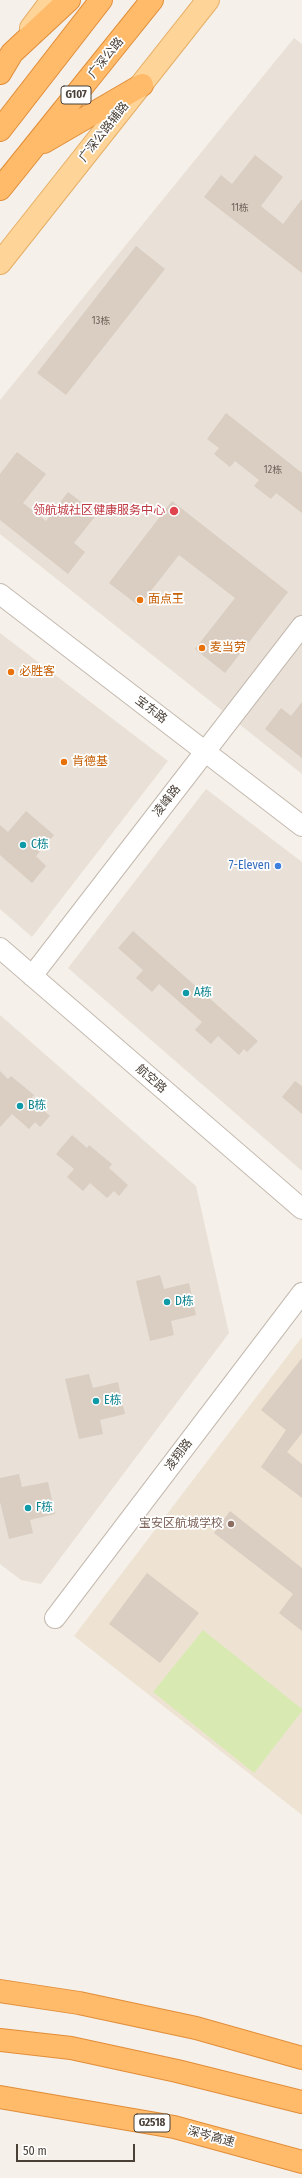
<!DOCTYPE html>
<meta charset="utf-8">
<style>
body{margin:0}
#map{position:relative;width:302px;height:2178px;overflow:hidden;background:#f5f0e9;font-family:"Fira Sans Condensed",sans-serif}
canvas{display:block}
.scale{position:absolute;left:16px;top:2144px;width:119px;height:18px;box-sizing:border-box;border:2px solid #494037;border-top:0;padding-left:5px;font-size:12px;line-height:14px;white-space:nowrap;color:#494037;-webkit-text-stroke:3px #fff;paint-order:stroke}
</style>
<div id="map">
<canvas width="302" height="2178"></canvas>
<div class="scale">50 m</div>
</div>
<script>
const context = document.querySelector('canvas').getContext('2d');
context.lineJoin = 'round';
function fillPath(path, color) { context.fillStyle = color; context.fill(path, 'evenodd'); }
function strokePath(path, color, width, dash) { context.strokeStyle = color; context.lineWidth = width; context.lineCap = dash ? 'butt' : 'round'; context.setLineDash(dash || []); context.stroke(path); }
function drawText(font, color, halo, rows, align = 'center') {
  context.font = font + ' "Fira Sans Condensed","Noto Sans SC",sans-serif'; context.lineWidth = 3.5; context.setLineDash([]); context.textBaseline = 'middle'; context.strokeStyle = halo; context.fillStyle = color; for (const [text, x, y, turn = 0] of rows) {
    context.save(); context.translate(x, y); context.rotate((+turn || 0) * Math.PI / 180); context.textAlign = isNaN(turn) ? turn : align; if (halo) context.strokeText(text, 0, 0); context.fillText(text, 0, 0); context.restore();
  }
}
fillPath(new Path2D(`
 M 294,38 L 302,44 L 302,774 L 0,534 L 0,400 Z
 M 0,633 L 168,761 L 32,937 L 0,909 Z
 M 206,789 L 302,862 L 302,1171 L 68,968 Z
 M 0,1015 L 196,1186 L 229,1333 L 41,1584 L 21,1580 L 0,1564 Z`), '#e9e1d7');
fillPath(new Path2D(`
 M 302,1337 L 302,1815 L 74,1636 Z`), '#eee3d3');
fillPath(new Path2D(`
 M 203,1630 L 302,1709 L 302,1711 L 254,1773 L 153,1692 Z`), '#d8eab2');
fillPath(new Path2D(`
 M 255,155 L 283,177 L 261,206 L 283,224 L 302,199 L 302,273 L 204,197 L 221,175 L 232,184 Z
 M 136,246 L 165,269 L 66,395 L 37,373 Z
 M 226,413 L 302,473 L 302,513 L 276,493 L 271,499 L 254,486 L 259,480 L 235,461 L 230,467 L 214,454 L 219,448 L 207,439 Z
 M 17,452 L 46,474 L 23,503 L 46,521 L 68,492 L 97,514 L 74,543 L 85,552 L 68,574 L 0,520 L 0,474 Z
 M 172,501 L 288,592 L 225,673 L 195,649 L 235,598 L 179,555 L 139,606 L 109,583 Z
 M 302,702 L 302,758 L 265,729 L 281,708 L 291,716 Z
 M 26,811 L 54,835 L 36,856 L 46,866 L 32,883 L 0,855 L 0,825 L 8,832 Z
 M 133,931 L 258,1041 L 247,1052 L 244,1049 L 239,1055 L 218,1036 L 211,1044 L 195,1030 L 202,1022 L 176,999 L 159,984 L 152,992 L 136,978 L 143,970 L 118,948 Z
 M 0,1071 L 8,1079 L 11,1076 L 34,1095 L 31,1099 L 50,1116 L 40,1127 L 35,1122 L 29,1129 L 12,1114 L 0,1127 Z
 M 295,1081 L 302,1086 L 302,1114 L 282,1097 Z
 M 72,1135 L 87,1148 L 89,1145 L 112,1164 L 109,1168 L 128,1185 L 119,1196 L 114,1191 L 107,1198 L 90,1183 L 83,1191 L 67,1177 L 74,1169 L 56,1154 Z
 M 160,1275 L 164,1289 L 189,1283 L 196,1315 L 171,1321 L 174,1335 L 150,1341 L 136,1281 Z
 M 302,1358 L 302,1433 L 287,1452 L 302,1464 L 302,1498 L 261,1467 L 286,1430 L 261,1410 Z
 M 89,1374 L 93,1388 L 118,1382 L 125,1414 L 100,1420 L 103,1434 L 79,1439 L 65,1379 Z
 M 19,1474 L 22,1487 L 48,1482 L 55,1514 L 30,1520 L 33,1533 L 9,1539 L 0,1502 L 0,1478 Z
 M 230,1511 L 302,1568 L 302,1631 L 279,1613 L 293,1594 L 214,1533 Z
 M 147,1573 L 199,1613 L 160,1663 L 109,1624 Z`), '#dacdc1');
const minor = new Path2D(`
 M 0,594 L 302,826
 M 0,948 L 302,1209
 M 32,976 L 302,626
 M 55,1618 L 302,1293`);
const major = new Path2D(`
 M 31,28 L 52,0
 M 0,263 L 208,0`);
const highway = new Path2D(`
 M 0,73 L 12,53 L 69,0
 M 0,130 L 101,0
 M 44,142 L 142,85
 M 0,189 L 152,0
 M 0,1991 L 79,2003 L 196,2028 L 302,2058
 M 0,2040 L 71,2048 L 177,2071 L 302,2102
 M 0,2097 L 174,2127 L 302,2162`);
strokePath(minor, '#c4b9af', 22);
strokePath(major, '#e6af66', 24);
strokePath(highway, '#e18d38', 24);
strokePath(minor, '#fff', 20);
strokePath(major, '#ffd498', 22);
strokePath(highway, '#ffba6a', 22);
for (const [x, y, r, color] of [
 [174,511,5,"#e0444e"],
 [140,600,4,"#e8710a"],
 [202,648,4,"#e8710a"],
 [11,672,4,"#e8710a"],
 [64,762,4,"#e8710a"],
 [23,845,4,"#0f9aa8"],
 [278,866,4,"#3f7fe0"],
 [186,993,4,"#0f9aa8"],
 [20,1106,4,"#0f9aa8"],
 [167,1302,4,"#0f9aa8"],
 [96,1401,4,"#0f9aa8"],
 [28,1508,4,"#0f9aa8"],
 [231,1524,4,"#8d6e63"]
]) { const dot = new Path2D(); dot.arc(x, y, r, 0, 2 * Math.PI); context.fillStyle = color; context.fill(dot); strokePath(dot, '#fff', 1.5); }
drawText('10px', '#6d635a', null, [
 ["11栋",240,208],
 ["13栋",101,321],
 ["12栋",273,470]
]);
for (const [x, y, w] of [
 [76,95,30],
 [152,2123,36]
]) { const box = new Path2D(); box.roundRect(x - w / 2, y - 9, w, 18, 3); context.fillStyle = '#fff'; context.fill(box); strokePath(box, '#494037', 1); }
drawText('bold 11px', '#494037', null, [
 ["G107",76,95],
 ["G2518",152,2123]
]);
drawText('12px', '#494037', '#fff', [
 ["广深公路",106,58,-51],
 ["广深公路辅路",104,132,-52],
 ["宝东路",151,710,37],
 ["凌峰路",167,801,-52],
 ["航空路",151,1079,41],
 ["凌翔路",179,1455,-53],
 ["深岑高速",211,2137,15]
]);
drawText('12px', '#be3a42', '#fff', [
 ["领航城社区健康服务中心",165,511]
], 'right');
drawText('12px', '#c56008', '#fff', [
 ["面点王",148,600],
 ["麦当劳",210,648],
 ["必胜客",19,672],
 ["肯德基",72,762]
], 'left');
drawText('12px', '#0d838f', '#fff', [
 ["C栋",31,845],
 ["A栋",194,993],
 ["B栋",28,1106],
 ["D栋",175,1302],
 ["E栋",104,1401],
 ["F栋",36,1508]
], 'left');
drawText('12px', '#366cbe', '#fff', [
 ["7-Eleven",270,866]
], 'right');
drawText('12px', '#785e54', '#fff', [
 ["宝安区航城学校",223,1524]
], 'right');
</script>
